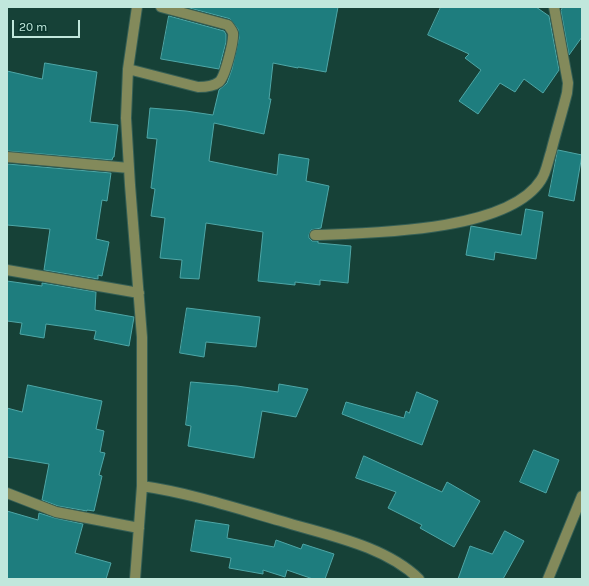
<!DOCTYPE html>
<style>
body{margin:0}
#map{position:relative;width:589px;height:586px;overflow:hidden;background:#164137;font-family:Karla,sans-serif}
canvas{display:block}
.frame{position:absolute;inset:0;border:8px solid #c1e7dc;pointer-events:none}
.scale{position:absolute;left:12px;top:20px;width:68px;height:18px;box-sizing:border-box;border:2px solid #c1e7dc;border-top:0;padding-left:5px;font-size:12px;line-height:14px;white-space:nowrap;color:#c1e7dc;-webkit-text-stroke:3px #09362d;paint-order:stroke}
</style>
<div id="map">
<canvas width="589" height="586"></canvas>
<div class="frame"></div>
<div class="scale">20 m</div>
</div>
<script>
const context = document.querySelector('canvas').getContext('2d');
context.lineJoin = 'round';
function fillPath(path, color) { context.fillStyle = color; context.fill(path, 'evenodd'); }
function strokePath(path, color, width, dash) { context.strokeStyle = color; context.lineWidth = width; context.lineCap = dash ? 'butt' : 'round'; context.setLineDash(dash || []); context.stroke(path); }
const building = new Path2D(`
 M 186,7 L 338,7 L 326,72 L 298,67 L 298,68 L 273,63 L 269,99 L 271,99 L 264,134 L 214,123 L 209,161 L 277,175 L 279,154 L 309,159 L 306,181 L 329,186 L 321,228 L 311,230 L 309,235 L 309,238 L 312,241 L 318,241 L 318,243 L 351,246 L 348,283 L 320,280 L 320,285 L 295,282 L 295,285 L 258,281 L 263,232 L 206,223 L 199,279 L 180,278 L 182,260 L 160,258 L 165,218 L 151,216 L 155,189 L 151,188 L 157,139 L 147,138 L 150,108 L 186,111 L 213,115 L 219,90 L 227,83 L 232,69 L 239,38 L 238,29 L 230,19 Z
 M 441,7 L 536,7 L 549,16 L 559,70 L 543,93 L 524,79 L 515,92 L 500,83 L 478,114 L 459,101 L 481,70 L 465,58 L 469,54 L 428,35 Z
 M 563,7 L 582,7 L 582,37 L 569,55 L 561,11 Z
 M 169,16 L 224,31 L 226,34 L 226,42 L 219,69 L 161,59 Z
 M 45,63 L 97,72 L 90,122 L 118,125 L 114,157 L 113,157 L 112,160 L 7,151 L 7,71 L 42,79 Z
 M 558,150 L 582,155 L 574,201 L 549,196 Z
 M 7,164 L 111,173 L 107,201 L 102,200 L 96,239 L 109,242 L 102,276 L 98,275 L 98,279 L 44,270 L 50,229 L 7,225 Z
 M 526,209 L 543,212 L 536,259 L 495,252 L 494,260 L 466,255 L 471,226 L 521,235 Z
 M 7,281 L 42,286 L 42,283 L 96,292 L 95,310 L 134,317 L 129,346 L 94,339 L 96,331 L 46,324 L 44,338 L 20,334 L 22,323 L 7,321 Z
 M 187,308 L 260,317 L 256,347 L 206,342 L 204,357 L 180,353 Z
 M 191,382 L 237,386 L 278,392 L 279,384 L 308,389 L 296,417 L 262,411 L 254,458 L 188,446 L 191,426 L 186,425 Z
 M 28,385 L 102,401 L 96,429 L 104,431 L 100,452 L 105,453 L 99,475 L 102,476 L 94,511 L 87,510 L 87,511 L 58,506 L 42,500 L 49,464 L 7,457 L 7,408 L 22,412 Z
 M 417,392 L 438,401 L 422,445 L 342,414 L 346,402 L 404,418 L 406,411 L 409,413 Z
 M 534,450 L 559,460 L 546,493 L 520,482 Z
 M 364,456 L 442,492 L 447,482 L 480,501 L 454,547 L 420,528 L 422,525 L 388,508 L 396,492 L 356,478 Z
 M 7,511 L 38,520 L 39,513 L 55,518 L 83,524 L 75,553 L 111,563 L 106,579 L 7,579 Z
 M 196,520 L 229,525 L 227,538 L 274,547 L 276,540 L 301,549 L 303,544 L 334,554 L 325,579 L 313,579 L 287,570 L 285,577 L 263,570 L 263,574 L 229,568 L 231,558 L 191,551 Z
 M 505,531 L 524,541 L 503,579 L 458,579 L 470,546 L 492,554 Z`);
fillPath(building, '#1e7d7e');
strokePath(building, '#4ea6a6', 1);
const minor = new Path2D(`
 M 137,7 L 128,69 L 126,118 L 130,185 L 142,337 L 142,486 C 190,493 235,508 281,521 C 326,535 384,545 419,579
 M 128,69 L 198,87 C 205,87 214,86 219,82 C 225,77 234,41 233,33 C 232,30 230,28 228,25 L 161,7
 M 7,157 L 129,168
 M 315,235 C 371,233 508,232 541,180 C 546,173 548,161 551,152 C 556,132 562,113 567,93 L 568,83 L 554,7
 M 7,270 L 139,293
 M 7,493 L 56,512 L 139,528
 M 135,579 L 142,486
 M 548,579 L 582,496`);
strokePath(minor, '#355f55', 12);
strokePath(minor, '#838a5b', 10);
</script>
